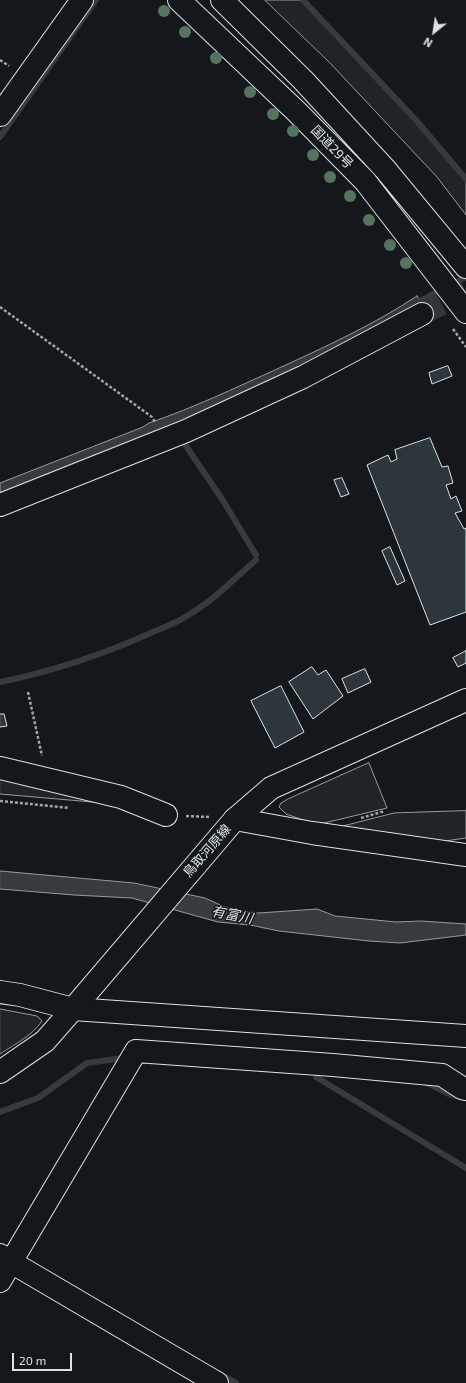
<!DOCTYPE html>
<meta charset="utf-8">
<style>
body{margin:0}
#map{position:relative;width:466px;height:1383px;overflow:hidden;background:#14181c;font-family:"Exo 2",sans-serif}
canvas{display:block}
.north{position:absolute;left:414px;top:12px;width:40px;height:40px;-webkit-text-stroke:3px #14181c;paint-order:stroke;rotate:210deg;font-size:11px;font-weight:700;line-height:16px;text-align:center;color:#d8e6dc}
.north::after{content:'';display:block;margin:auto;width:14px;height:18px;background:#d8e6dc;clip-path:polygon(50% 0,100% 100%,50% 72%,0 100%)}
.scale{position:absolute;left:12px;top:1353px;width:60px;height:18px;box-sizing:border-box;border:2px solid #d8e6dc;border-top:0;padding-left:5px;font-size:12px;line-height:14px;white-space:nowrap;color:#d8e6dc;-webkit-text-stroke:3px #14181c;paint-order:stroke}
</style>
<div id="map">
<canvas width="466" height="1383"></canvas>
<div class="north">N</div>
<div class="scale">20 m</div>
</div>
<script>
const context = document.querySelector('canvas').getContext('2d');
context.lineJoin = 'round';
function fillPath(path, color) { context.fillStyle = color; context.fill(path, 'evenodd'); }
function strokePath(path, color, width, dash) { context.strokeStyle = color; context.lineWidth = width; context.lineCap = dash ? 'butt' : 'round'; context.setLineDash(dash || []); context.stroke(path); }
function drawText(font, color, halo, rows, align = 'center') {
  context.font = font + ' "Exo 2","Noto Sans JP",sans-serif'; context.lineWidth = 3; context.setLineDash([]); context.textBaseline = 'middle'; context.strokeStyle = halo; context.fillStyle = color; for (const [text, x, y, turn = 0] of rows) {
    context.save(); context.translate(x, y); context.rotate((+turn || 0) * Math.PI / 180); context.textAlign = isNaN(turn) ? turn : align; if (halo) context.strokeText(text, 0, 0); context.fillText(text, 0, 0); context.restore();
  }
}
const green = new Path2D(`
 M 265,0 L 301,0 L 414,120 L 466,182 L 466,215 L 437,177 L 330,63 Z
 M 369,763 L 387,808 L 324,823 L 312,823 L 286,814 L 279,807 L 281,803 L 288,799 Z
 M 0,776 L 115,804 L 0,794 Z
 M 466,811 L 466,838 L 445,841 L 339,827 L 394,813 Z
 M 0,1009 L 37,1016 L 42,1021 C 32,1036 15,1044 0,1054 Z`);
fillPath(green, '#202428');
strokePath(green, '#939e99', 1);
const water = new Path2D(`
 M 417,296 L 424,306 L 310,368 L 0,498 L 0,483 L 143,427 L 149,423 C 193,408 235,388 277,369 C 325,347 373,325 417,296 Z
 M 0,871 L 134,883 L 205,898 L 225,907 L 239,911 L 259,913 L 317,909 L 335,916 L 396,922 L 421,921 L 466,924 L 466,935 L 400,943 L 369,941 L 279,931 L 250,925 L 218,922 L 132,898 L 74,895 L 0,889 Z`);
fillPath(water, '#363b3e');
strokePath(water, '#939e99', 1);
strokePath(new Path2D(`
 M 303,0 L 415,119 L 466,179
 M 0,137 L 96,0
 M 413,305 L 466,277
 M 186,446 L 222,499 L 256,555
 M 0,682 C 54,671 105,654 155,631 C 165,627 176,623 185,617 C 212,602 233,580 256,560
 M 316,1077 L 466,1168
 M 425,1082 L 449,1094 L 461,1097
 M 0,1112 L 38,1098 L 87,1063 L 123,1058
 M 219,1373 L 236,1383`), '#363b3e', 6);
const building = new Path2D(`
 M 448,366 L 452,376 L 432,384 L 429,373 Z
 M 430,438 L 442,467 L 448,466 L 453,483 L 446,485 L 451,499 L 456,496 L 462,511 L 455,513 L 464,529 L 466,528 L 466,612 L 430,625 L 367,465 L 388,455 L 391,462 L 397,459 L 395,450 Z
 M 342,478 L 349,494 L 341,497 L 334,480 Z
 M 390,547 L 405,581 L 397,585 L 382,551 Z
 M 466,651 L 466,663 L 458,667 L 453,658 Z
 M 312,667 L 318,675 L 326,670 L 343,696 L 313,719 L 289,682 Z
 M 365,669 L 371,682 L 348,693 L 342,679 Z
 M 281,686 L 304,732 L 275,748 L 251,701 Z
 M 0,714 L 4,714 L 7,726 L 0,727 Z`);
fillPath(building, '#2c363c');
strokePath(building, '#d8e6dc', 1);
strokePath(new Path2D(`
 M 422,314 L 466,292`), '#313739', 22, [22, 11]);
const minor = new Path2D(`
 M 0,115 L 82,0
 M 0,505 L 186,431 L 303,377 L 422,314
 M 0,768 L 121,797 L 166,815
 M 235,819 L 312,833 L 466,855
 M 0,992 L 20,995 L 73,1009 L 466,1036
 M 0,1255 L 11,1262 L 0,1281
 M 217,1383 L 11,1262 L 136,1051 L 333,1065 L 442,1075 L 462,1088 L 466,1089`);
const major = new Path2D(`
 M 0,1072 L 45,1041 L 73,1009 L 235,819 L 271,788 L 466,700`);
const highway = new Path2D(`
 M 179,0 L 297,112 L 365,181 L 466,312
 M 222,0 L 303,80 L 385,169 L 466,267`);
strokePath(minor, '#d8e6dc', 24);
strokePath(major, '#d8e6dc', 24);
strokePath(highway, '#d8e6dc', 24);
strokePath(new Path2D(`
 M 0,60 L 9,66
 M 0,307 L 152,417 L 155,422
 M 453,329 L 466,347
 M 28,692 L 42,756
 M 0,801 L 69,808
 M 186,816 L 209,817
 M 361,818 L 385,811`), '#9da8a2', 2.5, [3, 2]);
strokePath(minor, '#14181c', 22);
strokePath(major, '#14181c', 22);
strokePath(highway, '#14181c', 22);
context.fillStyle = '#55745f';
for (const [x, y] of [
 [164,11],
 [185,32],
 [216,58],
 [250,92],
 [273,114],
 [293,131],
 [313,155],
 [330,177],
 [350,196],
 [369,220],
 [390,245],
 [406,263]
]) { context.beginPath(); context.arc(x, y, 6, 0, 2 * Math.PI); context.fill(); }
drawText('13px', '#d8e6dc', '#14181c', [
 ["国道29号",332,147,46],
 ["鳥取河原線",207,851,-49]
]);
drawText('italic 14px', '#d8e6dc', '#14181c', [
 ["有富川",232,915,11]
]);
</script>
